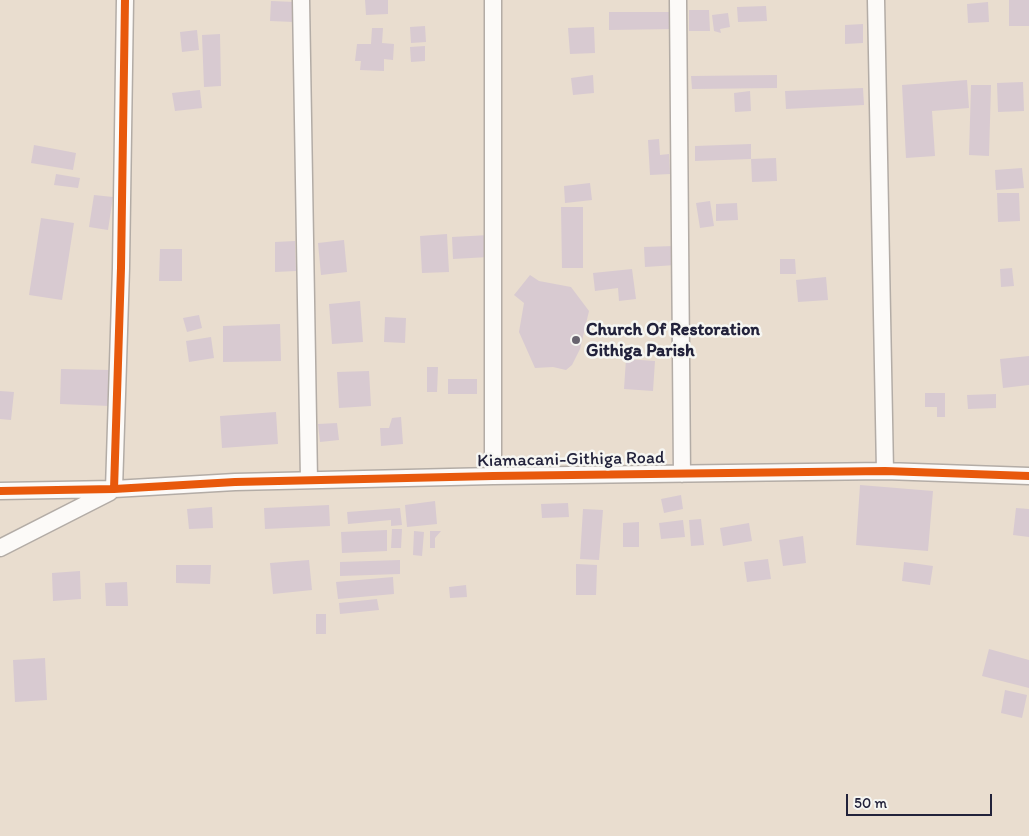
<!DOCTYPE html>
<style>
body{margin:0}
#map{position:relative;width:1029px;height:836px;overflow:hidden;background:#e9ddcf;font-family:Itim,sans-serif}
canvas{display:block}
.scale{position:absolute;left:846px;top:794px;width:146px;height:22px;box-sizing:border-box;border:2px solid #22223b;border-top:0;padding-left:6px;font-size:15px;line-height:18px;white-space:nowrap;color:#22223b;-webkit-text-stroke:4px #f6f6f2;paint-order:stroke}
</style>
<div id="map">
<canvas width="1029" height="836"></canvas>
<div class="scale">50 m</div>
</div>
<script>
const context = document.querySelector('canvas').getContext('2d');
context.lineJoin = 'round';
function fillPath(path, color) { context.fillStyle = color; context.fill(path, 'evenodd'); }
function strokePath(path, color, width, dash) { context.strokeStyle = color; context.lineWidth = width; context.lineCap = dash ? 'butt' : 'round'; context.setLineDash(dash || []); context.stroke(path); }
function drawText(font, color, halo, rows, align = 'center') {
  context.font = font + ' Itim,sans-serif'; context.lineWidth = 5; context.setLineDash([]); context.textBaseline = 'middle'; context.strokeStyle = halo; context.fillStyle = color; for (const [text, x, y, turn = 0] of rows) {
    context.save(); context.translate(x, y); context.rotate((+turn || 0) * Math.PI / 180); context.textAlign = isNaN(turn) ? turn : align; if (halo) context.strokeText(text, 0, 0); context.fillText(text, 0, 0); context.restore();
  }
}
fillPath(new Path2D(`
 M 365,0 L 388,0 L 388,14 L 366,15 Z
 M 1009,0 L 1029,0 L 1029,26 L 1009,26 Z
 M 271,1 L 295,2 L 294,22 L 270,21 Z
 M 988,2 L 989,22 L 968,23 L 967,4 Z
 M 766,6 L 767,21 L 738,22 L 737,7 Z
 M 689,10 L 709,10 L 710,31 L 689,31 Z
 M 609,12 L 674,12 L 675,29 L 609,30 Z
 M 728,13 L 730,27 L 720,29 L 721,33 L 714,31 L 712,15 Z
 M 863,24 L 863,43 L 845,44 L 845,25 Z
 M 425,26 L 426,42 L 411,43 L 410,27 Z
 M 594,27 L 595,53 L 570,54 L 568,28 Z
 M 372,28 L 383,28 L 382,43 L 394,44 L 393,60 L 384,59 L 384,71 L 360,70 L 361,61 L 355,61 L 357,44 L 371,44 Z
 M 197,30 L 199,50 L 182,52 L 180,32 Z
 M 220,34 L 221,86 L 204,87 L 202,35 Z
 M 425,46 L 425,61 L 411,62 L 410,47 Z
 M 593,75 L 594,93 L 573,95 L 571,78 Z
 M 777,75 L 777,88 L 692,89 L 691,76 Z
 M 967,80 L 969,108 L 932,111 L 935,156 L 906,158 L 902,85 Z
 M 1023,82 L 1024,111 L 998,112 L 997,83 Z
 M 971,85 L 991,85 L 989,156 L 969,155 Z
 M 863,88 L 864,105 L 786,109 L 785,91 Z
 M 200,90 L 202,108 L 175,111 L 172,93 Z
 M 750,91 L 751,111 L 735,112 L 734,93 Z
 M 659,139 L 660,155 L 669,154 L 670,174 L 650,175 L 648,140 Z
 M 751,144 L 751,159 L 695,161 L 695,146 Z
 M 34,145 L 76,153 L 73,170 L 31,163 Z
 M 776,158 L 777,181 L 752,182 L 751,159 Z
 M 1022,168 L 1024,188 L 996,190 L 995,170 Z
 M 56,174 L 80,178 L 78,188 L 54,185 Z
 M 590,183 L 592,200 L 565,203 L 564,186 Z
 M 997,193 L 1019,193 L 1020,221 L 998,222 Z
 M 94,195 L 113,197 L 108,230 L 89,227 Z
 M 710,201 L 714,226 L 700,228 L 696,203 Z
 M 737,203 L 738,220 L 716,221 L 716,204 Z
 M 561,207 L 583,207 L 583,268 L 562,268 Z
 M 41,218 L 74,223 L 62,300 L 29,295 Z
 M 447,234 L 449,272 L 422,273 L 420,236 Z
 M 489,235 L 489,257 L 453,259 L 452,237 Z
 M 344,240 L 347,272 L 321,275 L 318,243 Z
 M 295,241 L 296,271 L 275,272 L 275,242 Z
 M 674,246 L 676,265 L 645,267 L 644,247 Z
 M 160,249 L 182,249 L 182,281 L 159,281 Z
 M 780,259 L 795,259 L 796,274 L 780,274 Z
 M 1012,268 L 1014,286 L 1001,287 L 1000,269 Z
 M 632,269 L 636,299 L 619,301 L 618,288 L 595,291 L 593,273 Z
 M 530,275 L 539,281 L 571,287 L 589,311 L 580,349 L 572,365 L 566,370 L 553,367 L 535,368 L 519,332 L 524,303 L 514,295 Z
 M 826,277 L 828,300 L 798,302 L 796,280 Z
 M 360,301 L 363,342 L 332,344 L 329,304 Z
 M 199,315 L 202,328 L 187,332 L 183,318 Z
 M 385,317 L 406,318 L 405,343 L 384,342 Z
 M 280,324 L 281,361 L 223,362 L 223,326 Z
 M 211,337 L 214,358 L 189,362 L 186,341 Z
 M 1029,356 L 1029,385 L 1003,388 L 1000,359 Z
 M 626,359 L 655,361 L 653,391 L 624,389 Z
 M 427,367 L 438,367 L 437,392 L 427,392 Z
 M 61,369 L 111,370 L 110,406 L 60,404 Z
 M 369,371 L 371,406 L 339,408 L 337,372 Z
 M 448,379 L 477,379 L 477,394 L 448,394 Z
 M 0,391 L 14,392 L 11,420 L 0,419 Z
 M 925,393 L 945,393 L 945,417 L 937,417 L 937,407 L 925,407 Z
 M 996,394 L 996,408 L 968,409 L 967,395 Z
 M 276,412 L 278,444 L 222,448 L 220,416 Z
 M 401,417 L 403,444 L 381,446 L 380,428 L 389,428 L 392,418 Z
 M 337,423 L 339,440 L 320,442 L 318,424 Z
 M 860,485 L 933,491 L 928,551 L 856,545 Z
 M 681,495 L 683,509 L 664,513 L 661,499 Z
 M 435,501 L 437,524 L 407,527 L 405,505 Z
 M 568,503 L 569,517 L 542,518 L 541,504 Z
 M 329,505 L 330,526 L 265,529 L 264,508 Z
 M 212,507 L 213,528 L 189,529 L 187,509 Z
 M 400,508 L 402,525 L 391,526 L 391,520 L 348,524 L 347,512 Z
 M 1016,508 L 1029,509 L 1029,537 L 1013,535 Z
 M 583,509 L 603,510 L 599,560 L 580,559 Z
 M 701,519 L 704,545 L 691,546 L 689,520 Z
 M 683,520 L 685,537 L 661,539 L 659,523 Z
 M 639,522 L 639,547 L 623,547 L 623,523 Z
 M 749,523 L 752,541 L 723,546 L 720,528 Z
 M 392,529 L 402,529 L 401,548 L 391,548 Z
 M 387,530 L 387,551 L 342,553 L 341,532 Z
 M 414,531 L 424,532 L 422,556 L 413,555 Z
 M 430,531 L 441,531 L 435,538 L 435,548 L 430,548 Z
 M 803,536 L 806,563 L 783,566 L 779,540 Z
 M 768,559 L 771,579 L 747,582 L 744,562 Z
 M 309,560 L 312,590 L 273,594 L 270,563 Z
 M 400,560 L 400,574 L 340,576 L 340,562 Z
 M 904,562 L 933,566 L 930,585 L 902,581 Z
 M 576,564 L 597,565 L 596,595 L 576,595 Z
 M 176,565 L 211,565 L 210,584 L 176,583 Z
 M 80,571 L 81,599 L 53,601 L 52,573 Z
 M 393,577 L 394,594 L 338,599 L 336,582 Z
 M 127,582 L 128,606 L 106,606 L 105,583 Z
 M 466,585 L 467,597 L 450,598 L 449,587 Z
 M 377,599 L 379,610 L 340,614 L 339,603 Z
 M 316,614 L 326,614 L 326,634 L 316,634 Z
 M 989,649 L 1029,660 L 1029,688 L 982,676 Z
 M 45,658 L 47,700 L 15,702 L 13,660 Z
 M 1005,690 L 1027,695 L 1022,718 L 1001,713 Z`), '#d8cad1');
const street = new Path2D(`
 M 301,0 L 309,480
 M 678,0 L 682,474
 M 876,0 L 885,471
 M 493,476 L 493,0
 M 114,489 L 121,268 L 125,0
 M 0,491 L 114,489 L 235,482 L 493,476 L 885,471 L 1029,476
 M 0,548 L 110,492`);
strokePath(street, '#b3aca6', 19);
strokePath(street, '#fcfaf8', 16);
strokePath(new Path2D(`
 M 114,489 L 121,268 L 125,0
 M 0,491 L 114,489 L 235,482 L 493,476 L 885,471 L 1029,476`), '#e8590c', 8);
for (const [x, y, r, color] of [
 [576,340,5,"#68636f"]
]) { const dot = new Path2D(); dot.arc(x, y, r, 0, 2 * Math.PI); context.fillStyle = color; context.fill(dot); strokePath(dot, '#f6f6f2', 2); }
drawText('bold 18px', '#22223b', '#f6f6f2', [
 ["Church Of Restoration",586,330],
 ["Githiga Parish",586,351]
], 'left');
drawText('18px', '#22223b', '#f6f6f2', [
 ["Kiamacani-Githiga Road",571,460,-1]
]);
</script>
